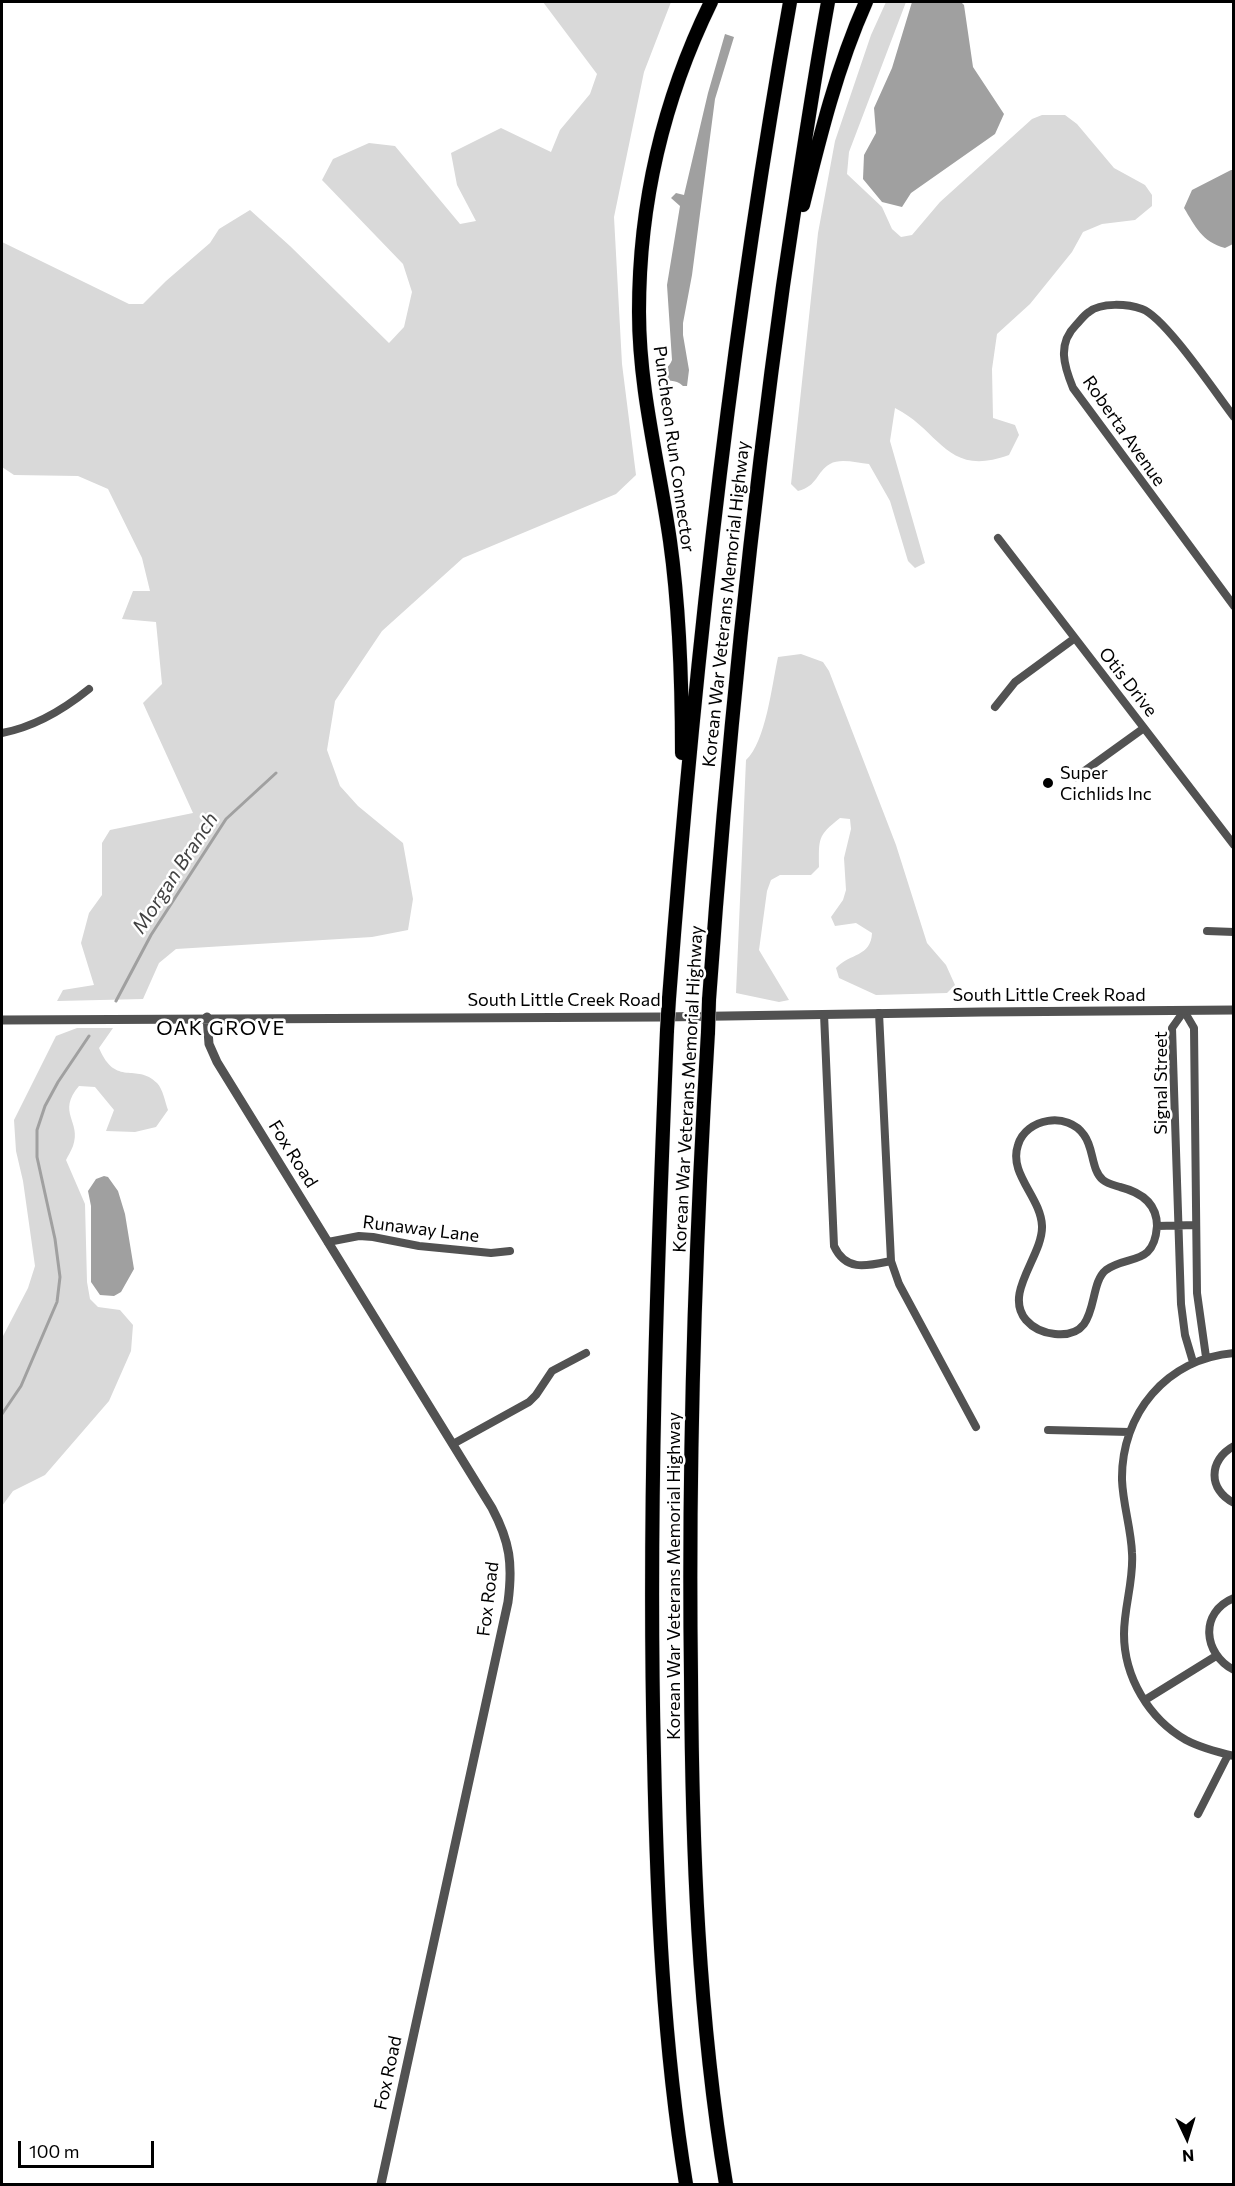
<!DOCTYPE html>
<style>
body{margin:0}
#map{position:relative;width:1235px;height:2186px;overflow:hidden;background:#fff;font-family:Commissioner,sans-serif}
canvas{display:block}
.frame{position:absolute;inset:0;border:3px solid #000;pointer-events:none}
.north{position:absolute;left:1157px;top:2108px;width:60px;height:60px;-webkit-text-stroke:4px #fff;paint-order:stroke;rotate:176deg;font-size:16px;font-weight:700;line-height:24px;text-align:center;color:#000}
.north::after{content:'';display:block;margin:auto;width:21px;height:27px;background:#000;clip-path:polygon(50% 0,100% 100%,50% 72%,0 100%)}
.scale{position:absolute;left:18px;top:2141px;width:136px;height:27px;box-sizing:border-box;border:3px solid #000;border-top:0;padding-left:8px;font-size:18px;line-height:21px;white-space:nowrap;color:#000;-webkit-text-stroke:4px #fff;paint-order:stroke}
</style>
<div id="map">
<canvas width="1235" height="2186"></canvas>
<div class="frame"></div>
<div class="north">N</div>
<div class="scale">100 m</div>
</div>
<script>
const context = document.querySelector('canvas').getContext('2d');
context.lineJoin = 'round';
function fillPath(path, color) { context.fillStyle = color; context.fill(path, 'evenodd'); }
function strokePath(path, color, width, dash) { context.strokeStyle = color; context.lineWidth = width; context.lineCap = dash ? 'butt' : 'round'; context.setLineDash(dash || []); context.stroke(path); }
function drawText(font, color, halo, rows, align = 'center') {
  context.font = font + ' Commissioner,sans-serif'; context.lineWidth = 5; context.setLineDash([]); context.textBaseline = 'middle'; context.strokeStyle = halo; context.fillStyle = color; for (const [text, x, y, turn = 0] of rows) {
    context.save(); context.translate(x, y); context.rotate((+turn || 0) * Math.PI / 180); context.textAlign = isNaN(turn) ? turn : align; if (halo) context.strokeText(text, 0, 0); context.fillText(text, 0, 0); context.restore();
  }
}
fillPath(new Path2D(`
 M 543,2 L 671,2 L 644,72 L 614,217 L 622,364 L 636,475 L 616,494 L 463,558 L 382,631 L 335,701 L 327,750 L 340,786 L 358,806 L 403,843 L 413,899 L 408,930 L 372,937 L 176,949 L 159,963 L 143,999 L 57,1001 L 63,990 L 94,985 L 81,943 L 89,913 L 102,895 L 102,843 L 110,830 L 193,813 L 143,703 L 162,684 L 156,622 L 122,619 L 133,591 L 150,591 L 142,558 L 108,489 L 78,476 L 14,475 L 2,467 L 2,242 L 129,304 L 143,304 L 166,281 L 210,243 L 219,229 L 250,210 L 290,246 L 389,343 L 404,327 L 412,292 L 403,264 L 322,180 L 333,159 L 369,143 L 395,146 L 460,224 L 476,221 L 457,185 L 451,153 L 501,128 L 551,152 L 560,130 L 590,94 L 597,74 Z
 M 886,2 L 906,2 L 849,152 L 847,174 L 882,207 L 892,229 L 901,237 L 912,235 L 940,202 L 1032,119 L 1042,115 L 1065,115 L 1077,124 L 1114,168 L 1145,185 L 1152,195 L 1152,206 L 1135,220 L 1102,224 L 1083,232 L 1072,252 L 1030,304 L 997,334 L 992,369 L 993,418 L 1015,425 L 1019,435 L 1009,455 C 946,478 941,431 895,408 L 890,441 L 925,563 L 915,568 L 908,561 L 890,501 L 869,464 C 857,463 840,458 830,464 C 816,472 818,486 798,491 L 791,484 L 818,233 L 835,141 L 871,35 Z
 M 801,654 L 823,662 L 829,671 L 896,845 L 927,943 L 946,965 L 955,985 L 947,993 L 876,995 L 839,978 L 836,968 C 850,953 871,957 872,933 L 856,923 L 835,926 L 831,917 L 843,900 L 846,890 L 844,858 L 851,829 L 850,819 L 840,818 C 817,836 819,839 819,867 L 811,875 L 780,875 L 771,880 L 767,891 L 759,950 L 789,1000 L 779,1002 L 736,993 L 746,760 C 766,742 772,684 778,657 Z
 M 77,1028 L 113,1028 L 99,1048 C 116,1088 136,1062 157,1083 C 163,1089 165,1102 168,1110 L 156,1127 L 135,1132 L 106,1131 L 114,1110 L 95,1087 L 79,1086 C 56,1113 82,1121 73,1146 C 71,1151 68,1156 66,1160 L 85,1204 L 87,1282 L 90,1299 L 98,1307 L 120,1310 L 133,1325 L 131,1351 L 109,1401 L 45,1475 L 13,1491 L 2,1506 L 2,1338 L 28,1288 L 35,1266 L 23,1181 L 16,1151 L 14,1120 L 56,1036 Z`), '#d9d9d9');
fillPath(new Path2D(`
 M 912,2 L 961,2 L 964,5 L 973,67 L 1004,114 L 995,134 L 911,193 L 902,207 L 882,202 L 863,179 L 864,155 L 876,133 L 874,108 L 892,68 Z
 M 725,34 L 734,37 L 715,99 L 692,275 L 683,323 L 683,335 L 689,370 L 687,386 L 683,386 C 675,378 667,383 660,376 C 663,369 669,368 672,360 L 667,285 L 680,206 L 671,198 L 676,193 L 684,195 L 708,93 Z
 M 1231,170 L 1233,170 L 1233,244 L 1225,248 C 1202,242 1195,226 1184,208 L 1192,190 Z
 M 104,1176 L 108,1177 L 118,1191 L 125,1214 L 134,1269 L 121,1292 L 114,1296 L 100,1295 L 91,1282 L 91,1206 L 88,1191 L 96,1179 Z`), '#a0a0a0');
strokePath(new Path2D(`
 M 116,1001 L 151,935 L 226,819 L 276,773
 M 2,1414 L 21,1386 L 57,1302 L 60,1277 L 55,1239 L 37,1157 L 37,1130 L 45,1106 L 58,1082 L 89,1036`), '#a0a0a0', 3);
const motorway = new Path2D(`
 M 803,205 C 820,136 837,67 866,2
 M 682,753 C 682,682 680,612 670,541 C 659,464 639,390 639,312 C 639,204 664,98 711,2
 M 669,999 C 694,665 731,332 790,2
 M 709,1000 C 726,761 750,523 783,286 C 797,191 811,96 828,2
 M 667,1030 C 657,1272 648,1514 654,1756 C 657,1900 663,2043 686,2184
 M 708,1032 C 695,1246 688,1461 691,1676 C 692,1846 698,2016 726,2184`);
strokePath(motorway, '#dbdbdb', 15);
strokePath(new Path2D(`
 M 1234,417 C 1217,395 1165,317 1142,309 C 1128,304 1101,302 1089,312 C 1084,315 1080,321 1076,325 C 1057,344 1064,366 1073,388 L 1234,606
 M 998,538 L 1234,845
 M 995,707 L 1015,682 L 1075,638
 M 2,733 C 34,727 63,710 89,689
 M 1076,777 L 1144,728
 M 1207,931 L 1234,932
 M 879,1013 L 891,1261 L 899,1284 L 976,1427
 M 824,1014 L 834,1246 C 846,1272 867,1266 891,1261
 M 1157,1226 C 1154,1267 1128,1254 1106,1270 C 1086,1286 1102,1339 1055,1334 C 1044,1333 1033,1328 1026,1320 C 1003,1293 1043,1256 1042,1226 C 1041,1197 1008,1174 1018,1145 C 1026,1118 1068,1111 1084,1135 C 1094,1148 1091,1170 1103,1180 C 1108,1184 1114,1185 1120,1187 C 1140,1192 1157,1203 1157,1226 L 1196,1225
 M 328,1242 L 359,1236 L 373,1237 L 419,1246 L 491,1253 L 510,1251
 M 1234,1353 C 1166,1359 1121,1414 1122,1480 C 1123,1505 1131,1528 1132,1553 C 1134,1580 1124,1607 1124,1634 C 1124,1677 1149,1719 1186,1740 C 1201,1748 1217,1752 1234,1756
 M 1193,1362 L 1185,1335 L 1181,1304 L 1172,1028 L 1184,1011 L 1194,1028 L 1197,1293 L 1206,1357
 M 1048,1430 L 1129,1432
 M 453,1444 L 529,1402 L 536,1395 L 552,1371 L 586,1353
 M 1234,1446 C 1208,1460 1208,1490 1234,1503
 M 1234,1598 C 1199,1612 1203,1654 1234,1670
 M 1145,1700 L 1216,1656
 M 1198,1814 L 1228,1755`), '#525252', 8);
strokePath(new Path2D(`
 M 207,1017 L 209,1044 L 217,1062 L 492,1508 C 510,1542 513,1564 508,1602 L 381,2184
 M 2,1020 L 663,1017 L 982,1012 L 1234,1010`), '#525252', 9);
strokePath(motorway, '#000', 14);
const motorwayBridge = new Path2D(`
 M 667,1030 L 669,999
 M 708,1032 L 709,1000`);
strokePath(motorwayBridge, '#dbdbdb', 15, []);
strokePath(motorwayBridge, '#000', 14);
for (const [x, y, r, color] of [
 [1048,783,6,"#000"]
]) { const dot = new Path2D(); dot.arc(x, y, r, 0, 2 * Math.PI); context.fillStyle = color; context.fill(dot); strokePath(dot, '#fff', 2); }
drawText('18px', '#000', '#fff', [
 ["Roberta Avenue",1124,431,55],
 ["Puncheon Run Connector",674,449,82],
 ["Korean War Veterans Memorial Highway",726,604,-84],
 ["Otis Drive",1128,682,52],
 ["South Little Creek Road",1049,995],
 ["South Little Creek Road",564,1000],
 ["Signal Street",1161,1083,-90],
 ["Korean War Veterans Memorial Highway",688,1089,-87],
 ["Fox Road",293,1154,58],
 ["Runaway Lane",421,1229,7],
 ["Korean War Veterans Memorial Highway",674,1576,-90],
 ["Fox Road",488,1599,-83],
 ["Fox Road",388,2073,-78]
]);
drawText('18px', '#000', '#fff', [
 ["Super",1060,773],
 ["Cichlids Inc",1060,794]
], 'left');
drawText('italic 20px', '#414141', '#fff', [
 ["Morgan Branch",175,873,-57]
]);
context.letterSpacing = '1.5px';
drawText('20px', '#000', '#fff', [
 ["OAK GROVE",221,1028]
]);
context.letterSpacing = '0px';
</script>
